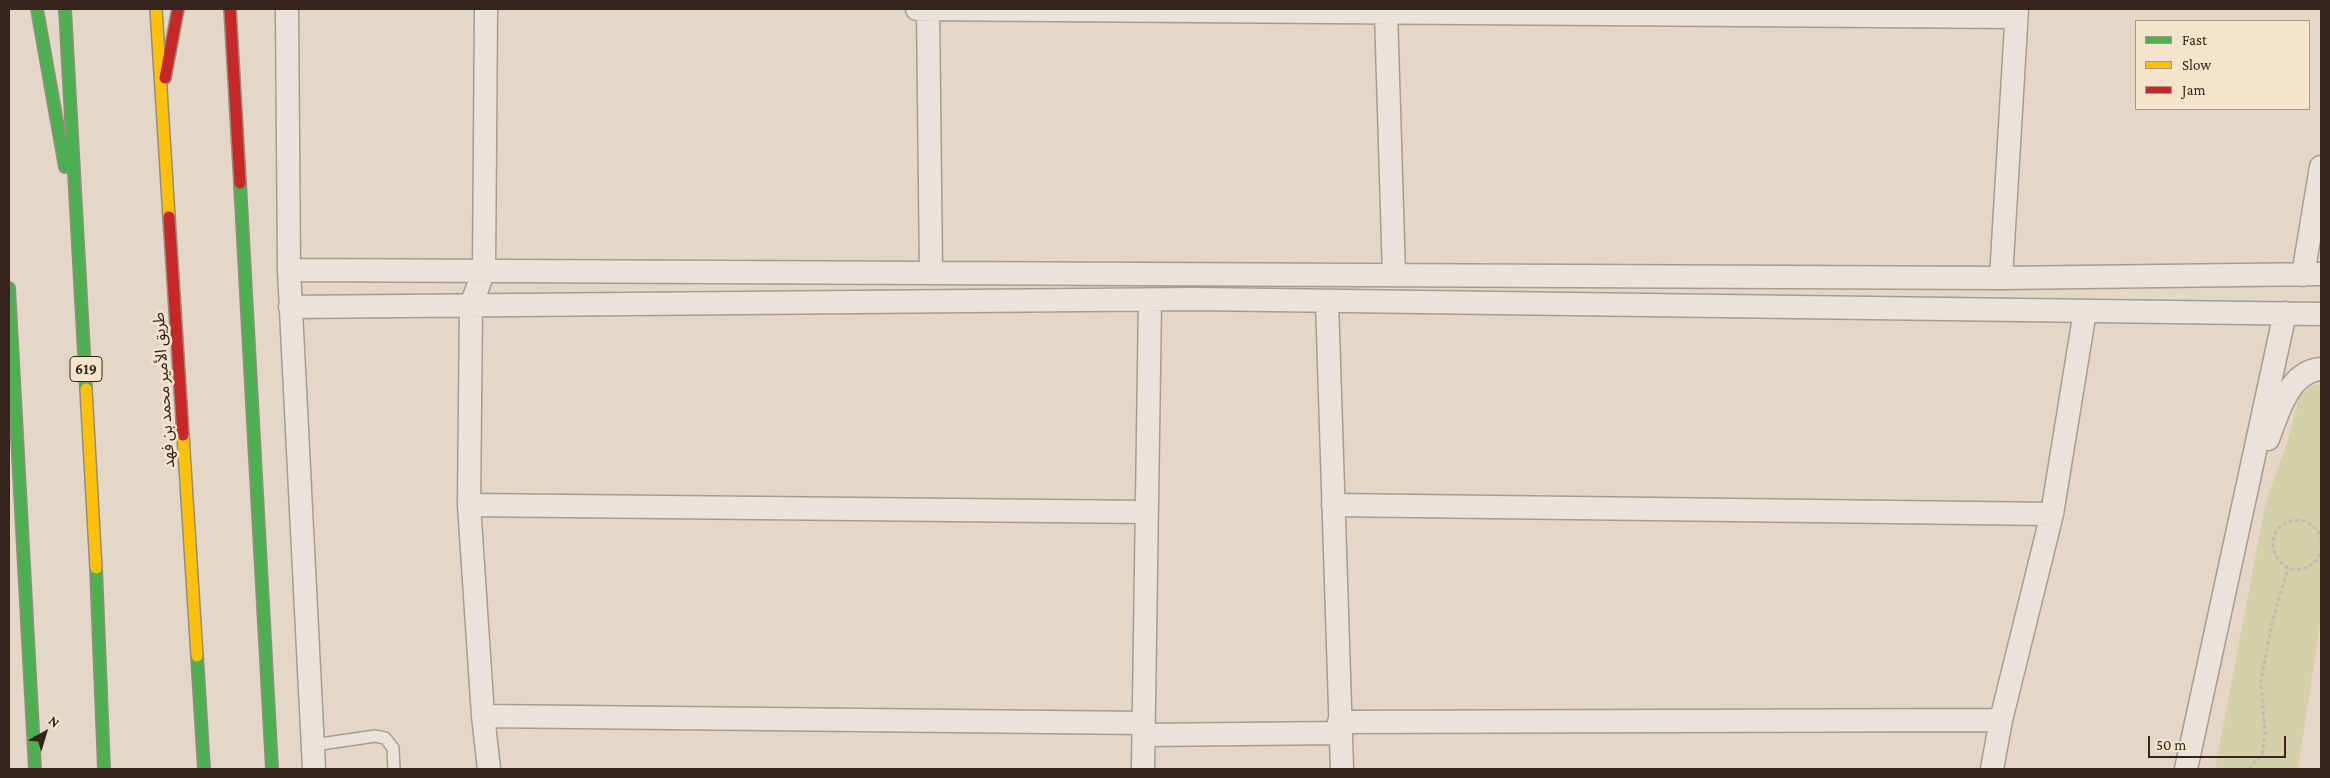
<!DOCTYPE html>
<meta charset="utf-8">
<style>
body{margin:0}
#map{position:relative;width:2330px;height:778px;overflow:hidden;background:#e3d7c7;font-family:"Crimson Pro",serif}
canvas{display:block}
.frame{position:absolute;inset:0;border:10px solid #34241b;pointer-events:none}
.legend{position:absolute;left:2135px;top:20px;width:175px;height:90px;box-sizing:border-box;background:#f5e4cb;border:1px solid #a89785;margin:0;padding:6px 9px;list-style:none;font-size:15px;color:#34241b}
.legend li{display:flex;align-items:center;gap:10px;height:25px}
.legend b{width:25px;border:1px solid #a89785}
.north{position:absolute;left:20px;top:708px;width:50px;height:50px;-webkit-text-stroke:4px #f5e4cb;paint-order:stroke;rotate:39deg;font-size:14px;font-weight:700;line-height:20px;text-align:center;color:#34241b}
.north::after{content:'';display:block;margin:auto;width:18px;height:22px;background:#34241b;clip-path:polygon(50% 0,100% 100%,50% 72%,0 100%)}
.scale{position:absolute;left:2148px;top:736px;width:138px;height:22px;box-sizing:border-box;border:2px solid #34241b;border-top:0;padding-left:6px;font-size:15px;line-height:18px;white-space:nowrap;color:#34241b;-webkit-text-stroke:4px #f5e4cb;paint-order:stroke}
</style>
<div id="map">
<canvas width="2330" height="778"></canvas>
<div class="frame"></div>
<ul class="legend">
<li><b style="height:6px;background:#4caf50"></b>Fast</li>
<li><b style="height:6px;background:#ffc107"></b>Slow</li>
<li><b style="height:6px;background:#c62828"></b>Jam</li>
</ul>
<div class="north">N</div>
<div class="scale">50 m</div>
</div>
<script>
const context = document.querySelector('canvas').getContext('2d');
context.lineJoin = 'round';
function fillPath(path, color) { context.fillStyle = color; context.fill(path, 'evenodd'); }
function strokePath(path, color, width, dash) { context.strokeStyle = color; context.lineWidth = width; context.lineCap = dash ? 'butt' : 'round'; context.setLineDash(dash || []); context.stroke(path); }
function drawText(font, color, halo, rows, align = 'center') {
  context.font = font + ' "Crimson Pro","Noto Sans Arabic",serif'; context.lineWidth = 5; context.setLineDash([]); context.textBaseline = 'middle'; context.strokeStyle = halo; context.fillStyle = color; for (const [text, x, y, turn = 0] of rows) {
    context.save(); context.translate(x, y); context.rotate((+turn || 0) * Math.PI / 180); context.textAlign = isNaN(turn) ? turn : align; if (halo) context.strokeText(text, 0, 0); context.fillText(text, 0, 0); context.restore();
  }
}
fillPath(new Path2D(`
 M 2321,385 L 2321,619 L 2298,769 L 2215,769 L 2266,501 L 2288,440 L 2299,398 L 2310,386 Z`), '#d6d0a9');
const lane = new Path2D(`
 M 314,745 L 375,736 L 385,738 L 393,748 L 394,769`);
const street = new Path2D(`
 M 287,9 L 289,270 L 314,769
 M 486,9 L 484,271 L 471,305 L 469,505 L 483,716 L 489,769
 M 917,9 L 2016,17
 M 928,9 L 931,273
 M 1386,12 L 1394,275
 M 289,270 L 2001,278 L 2321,274
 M 2303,275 L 2321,167
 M 2001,278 L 2017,9
 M 1327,301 L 1342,769
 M 290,307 L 1196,299 L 2321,314
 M 2268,439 C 2278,413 2289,371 2321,369
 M 469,505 L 1146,512
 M 1333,505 L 2052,514
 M 483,716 L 1142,723
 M 1339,722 L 2001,720
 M 1144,735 L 1340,733
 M 1143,769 L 1150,300
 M 1992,769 L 2001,720 L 2052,514 L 2085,311
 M 2186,769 L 2285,313`);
const fast = new Path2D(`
 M 37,9 L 65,167
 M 65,9 L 86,389
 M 240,183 L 272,769
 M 9,288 L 35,769
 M 96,568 L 104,769
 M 197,656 L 204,769`);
const slow = new Path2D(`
 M 156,9 L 169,217
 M 86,389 L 96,568
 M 183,435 L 197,656`);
const jam = new Path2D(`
 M 230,9 L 240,183
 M 165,78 L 178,9
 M 169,217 L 183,435`);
strokePath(lane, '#a79c91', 14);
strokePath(street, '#a79c91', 25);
strokePath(fast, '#978c81', 14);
strokePath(slow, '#978c81', 14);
strokePath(jam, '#978c81', 14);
strokePath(new Path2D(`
 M 2321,541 C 2319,525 2301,515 2286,523 C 2258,537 2280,581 2308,567 C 2315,563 2320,557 2321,549
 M 2249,769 L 2262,754 L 2265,734 L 2261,680 L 2273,619 L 2288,568`), '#c3bab1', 3, [4, 2.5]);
strokePath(lane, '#eae3da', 11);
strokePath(street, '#eae3da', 22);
strokePath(fast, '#4caf50', 11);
strokePath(slow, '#ffc107', 11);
strokePath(jam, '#c62828', 11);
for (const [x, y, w] of [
 [86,369,32]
]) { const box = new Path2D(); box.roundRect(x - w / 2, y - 12.5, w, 25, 4); context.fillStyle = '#f5e4cb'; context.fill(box); strokePath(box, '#34241b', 1); }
drawText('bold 15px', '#34241b', null, [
 ["619",86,369]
]);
drawText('16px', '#34241b', '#f5e4cb', [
 ["طريق الأمير محمد بن فهد",164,390,-94]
]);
</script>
